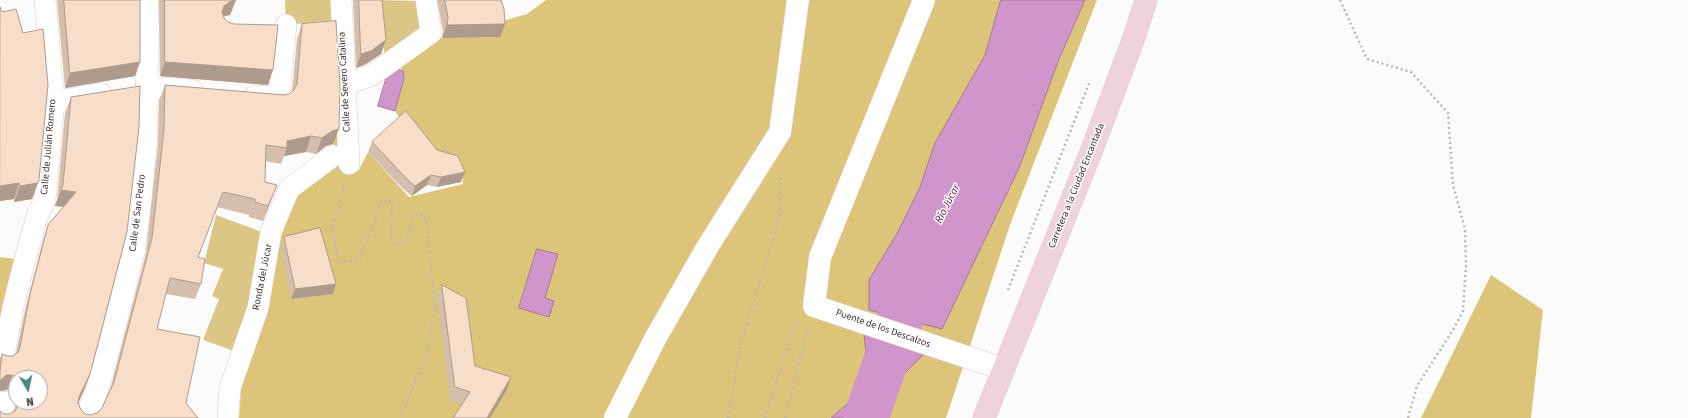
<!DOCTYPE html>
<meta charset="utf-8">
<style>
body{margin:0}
#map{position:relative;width:1688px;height:418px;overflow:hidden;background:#fbfbfb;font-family:"Source Sans 3",sans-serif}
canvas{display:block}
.north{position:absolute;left:8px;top:370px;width:40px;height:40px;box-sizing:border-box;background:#fff;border:1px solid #b1abaa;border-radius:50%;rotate:171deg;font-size:11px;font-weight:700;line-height:16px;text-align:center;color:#3b2e2b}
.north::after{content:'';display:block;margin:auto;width:14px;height:18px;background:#448980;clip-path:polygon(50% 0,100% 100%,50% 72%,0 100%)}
</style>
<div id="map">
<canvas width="1688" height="418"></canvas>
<div class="north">N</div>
</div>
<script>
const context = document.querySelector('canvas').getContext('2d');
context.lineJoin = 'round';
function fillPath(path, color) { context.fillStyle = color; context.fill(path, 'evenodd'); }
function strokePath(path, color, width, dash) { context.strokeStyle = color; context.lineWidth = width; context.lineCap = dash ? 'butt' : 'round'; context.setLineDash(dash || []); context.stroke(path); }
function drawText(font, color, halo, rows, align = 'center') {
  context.font = font + ' "Source Sans 3",sans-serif'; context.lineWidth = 3; context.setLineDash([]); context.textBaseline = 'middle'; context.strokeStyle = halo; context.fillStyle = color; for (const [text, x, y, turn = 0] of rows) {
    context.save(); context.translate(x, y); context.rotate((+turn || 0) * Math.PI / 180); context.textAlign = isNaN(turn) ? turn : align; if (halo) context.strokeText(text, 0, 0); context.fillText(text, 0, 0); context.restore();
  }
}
fillPath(new Path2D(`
 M 285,0 L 335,0 L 336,20 L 286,25 Z
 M 376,0 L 420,1 L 422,24 L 415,39 L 385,57 Z
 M 216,215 L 273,236 L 261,279 L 224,269 L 261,279 L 237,352 L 203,340 L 219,299 L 212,296 L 223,269 L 204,263 Z`), '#dbc685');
fillPath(new Path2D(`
 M 546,0 L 1097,0 L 1011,222 L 946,418 L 239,418 L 241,390 L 282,228 L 293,197 L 333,156 L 334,129 L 356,145 L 358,172 L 368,152 L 409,197 L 463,184 L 462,169 L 435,159 L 402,122 L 395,111 L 404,78 L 403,71 L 395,61 L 428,38 L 500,37 L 499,22 L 527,14 Z
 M 0,257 L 15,259 L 0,343 Z
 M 1491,275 L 1543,310 L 1531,418 L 1421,418 Z`), '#dcc479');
const water = new Path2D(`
 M 1001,0 L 1085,0 L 1059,59 L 1019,168 L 942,329 L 869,310 L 869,280 L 898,232 L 920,187 L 935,143 L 985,55 Z
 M 390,66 L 403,71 L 404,78 L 395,111 L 378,106 Z
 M 537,249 L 558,254 L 545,298 L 554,301 L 549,317 L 519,308 Z
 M 864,331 L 924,354 L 903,375 L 896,393 L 875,406 L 872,418 L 831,418 L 851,401 L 866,353 Z`);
fillPath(water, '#d096cb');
strokePath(water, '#a3779b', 1);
strokePath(new Path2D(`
 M 866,418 L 921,260`), '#d096cb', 45);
const pedestrian = new Path2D(`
 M 341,0 L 349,164
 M 345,85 L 372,75 L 431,33 L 426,0
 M 146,87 L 192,90
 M 255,96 L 279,98 L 286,25
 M 3,360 L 13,307 L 25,259 L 37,216 L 45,199 L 54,102 L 45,0
 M 1,418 L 4,402
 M 228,418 L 230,388 L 258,308 L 271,232 L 289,189 L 333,156`);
const minor = new Path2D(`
 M 924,0 L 820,257 L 814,306 L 1003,369
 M 54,102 L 100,94
 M 615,418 L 655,339 L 708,246 L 780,132 L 798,0`);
const tertiary = new Path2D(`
 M 85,418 L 96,394 L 108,352 L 134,250 L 140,204 L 146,143 L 148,28 L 147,0`);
const secondary = new Path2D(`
 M 984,418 L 1091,152 L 1135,35 L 1146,0`);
strokePath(pedestrian, '#e9c5bf', 22);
strokePath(minor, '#e9c5bf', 23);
strokePath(tertiary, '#e9c5bf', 23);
strokePath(secondary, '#e9c5bf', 23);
strokePath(new Path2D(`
 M 1340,0 L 1367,59 L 1411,72 L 1448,113 L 1453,185 L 1465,229 L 1466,265 L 1463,311 L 1453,330 L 1417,386 L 1408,418
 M 344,186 L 332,228 L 338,262 L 359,260 L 381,203 L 388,199 L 392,204 L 391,242 L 399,245 L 407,241 L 413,214 L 420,214 L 426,218 L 435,307 L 427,353 L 400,418
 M 1008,290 L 1090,81
 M 728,418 L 740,346 L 778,223 L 782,175
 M 765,418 L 794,324 L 796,322
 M 785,418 L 808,329`), '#bdb8b7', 2.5, [2, 3]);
strokePath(pedestrian, '#fff', 21);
strokePath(minor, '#fff', 22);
strokePath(tertiary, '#fff', 22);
strokePath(secondary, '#efd3dc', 22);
fillPath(new Path2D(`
 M 57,0 L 140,0 L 140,62 L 135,76 L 65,88 Z
 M 159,0 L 236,0 L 230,15 L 223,17 L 224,18 L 268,85 L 160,76 Z
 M 353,0 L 382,0 L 381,54 L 366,64 L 356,68 Z
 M 437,0 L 501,0 L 500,37 L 442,38 L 443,31 Z
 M 0,7 L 39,180 L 32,199 L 14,202 L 14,199 L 0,201 Z
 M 302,24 L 333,144 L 326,146 L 316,154 L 306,152 L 284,156 L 281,164 L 265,161 L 265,182 L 277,185 L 263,221 L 249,217 L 249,215 L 217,207 L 198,257 L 201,284 L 195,299 L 166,294 L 157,329 L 186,403 L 198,418 L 4,414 L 10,414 L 14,411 L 16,404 L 15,398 L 12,393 L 7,390 L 0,391 L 0,358 L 2,354 L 7,356 L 13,356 L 16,353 L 25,310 L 43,240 L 48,225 L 63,207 L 55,206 L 57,200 L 65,113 L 71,97 L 90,374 L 84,390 L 78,403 L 81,410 L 85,414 L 91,415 L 97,413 L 102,408 L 110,390 L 146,253 L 158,144 L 159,100 L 165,85 L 284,95 L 289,94 L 292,92 L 297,39 ZM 16,378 L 40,378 L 40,402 L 16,402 Z
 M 372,142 L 461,182 L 437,187 L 427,185 L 412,196 L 403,189 L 368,152 Z
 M 284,237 L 333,294 L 291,299 L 281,248 Z
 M 442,285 L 475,366 L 507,390 L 490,418 L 453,418 L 463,404 L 450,400 L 438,298 Z`), '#d5beac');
fillPath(new Path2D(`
 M 236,0 L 230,15 L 224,16 L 219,20 L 224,6 L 229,2 Z
 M 505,24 L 500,37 L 442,38 L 447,25 Z
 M 386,40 L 381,54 L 366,64 L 356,68 L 361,54 Z
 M 140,62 L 135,76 L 65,88 L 70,73 Z
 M 165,62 L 273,70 L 268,85 L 160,76 Z
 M 339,129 L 333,144 L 326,146 L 316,154 L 322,138 L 332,131 Z
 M 311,136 L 306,152 L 284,156 L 287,148 L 287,141 Z
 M 465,172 L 461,182 L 437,187 L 441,177 Z
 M 431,175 L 427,185 L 412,196 L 415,186 Z
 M 39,180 L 32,199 L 14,202 L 20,186 Z
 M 19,183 L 14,199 L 0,201 L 0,186 Z
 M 277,185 L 271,200 L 263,221 L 268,206 Z
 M 61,190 L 76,192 L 70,207 L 55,206 Z
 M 336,284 L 333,294 L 291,299 L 295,289 Z
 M 90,374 L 84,390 L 74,413 L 79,397 Z
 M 6,375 L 12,375 L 7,390 L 0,391 L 0,381 Z
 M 511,377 L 507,390 L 490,418 L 487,418 Z`), '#ae9b8c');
const building = new Path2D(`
 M 64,0 L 140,0 L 140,62 L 70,73 Z
 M 165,0 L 236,0 L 229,2 L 224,6 L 222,12 L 224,18 L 228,22 L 234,24 L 278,25 L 273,70 L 165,62 Z
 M 359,0 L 382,0 L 386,40 L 371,51 L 361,54 Z
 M 445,0 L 501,0 L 504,9 L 505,24 L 447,25 L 448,18 Z
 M 0,7 L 2,12 L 16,9 L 23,33 L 43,29 L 48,85 L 39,180 L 38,183 L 20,186 L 19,183 L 0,186 Z
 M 336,21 L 340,86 L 339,129 L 332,131 L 322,138 L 311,136 L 287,141 L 287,148 L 266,145 L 265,182 L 277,185 L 268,206 L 255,202 L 255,199 L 223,192 L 198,257 L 205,259 L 201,284 L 170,278 L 157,329 L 200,337 L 186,403 L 198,418 L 0,418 L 0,411 L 4,414 L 10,414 L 15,411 L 18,405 L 19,402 L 40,402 L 40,378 L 18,378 L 12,375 L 6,375 L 0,381 L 0,371 L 2,354 L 7,356 L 13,356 L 18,352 L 20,347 L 30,294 L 48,225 L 76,192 L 61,190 L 63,185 L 71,97 L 140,86 L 139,127 L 127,232 L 90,374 L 79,397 L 78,403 L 81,410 L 85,414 L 91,415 L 97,413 L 102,408 L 114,382 L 152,238 L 164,129 L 165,85 L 284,95 L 289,94 L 294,90 L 297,84 L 302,24 Z
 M 406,111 L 437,150 L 458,156 L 465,172 L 441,177 L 431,175 L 415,186 L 407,179 L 372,142 Z
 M 320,228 L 336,284 L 295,289 L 284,237 Z
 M 442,285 L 466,298 L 475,366 L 511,377 L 487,418 L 453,418 L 470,392 L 455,387 Z`);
fillPath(building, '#f8ddc8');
strokePath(building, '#ae9b8c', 1);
drawText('10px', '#3b2e2b', '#fff', [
 ["Calle de Severo Catalina",345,82,-93],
 ["Calle de Julián Romero",49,147,-85],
 ["Carretera a la Ciudad Encantada",1077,186,-68],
 ["Calle de San Pedro",138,213,-83],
 ["Ronda del Júcar",263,277,-79],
 ["Puente de los Descalzos",883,329,19]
]);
drawText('italic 11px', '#581355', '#fff', [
 ["Río Júcar",948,204,-63]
]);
</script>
